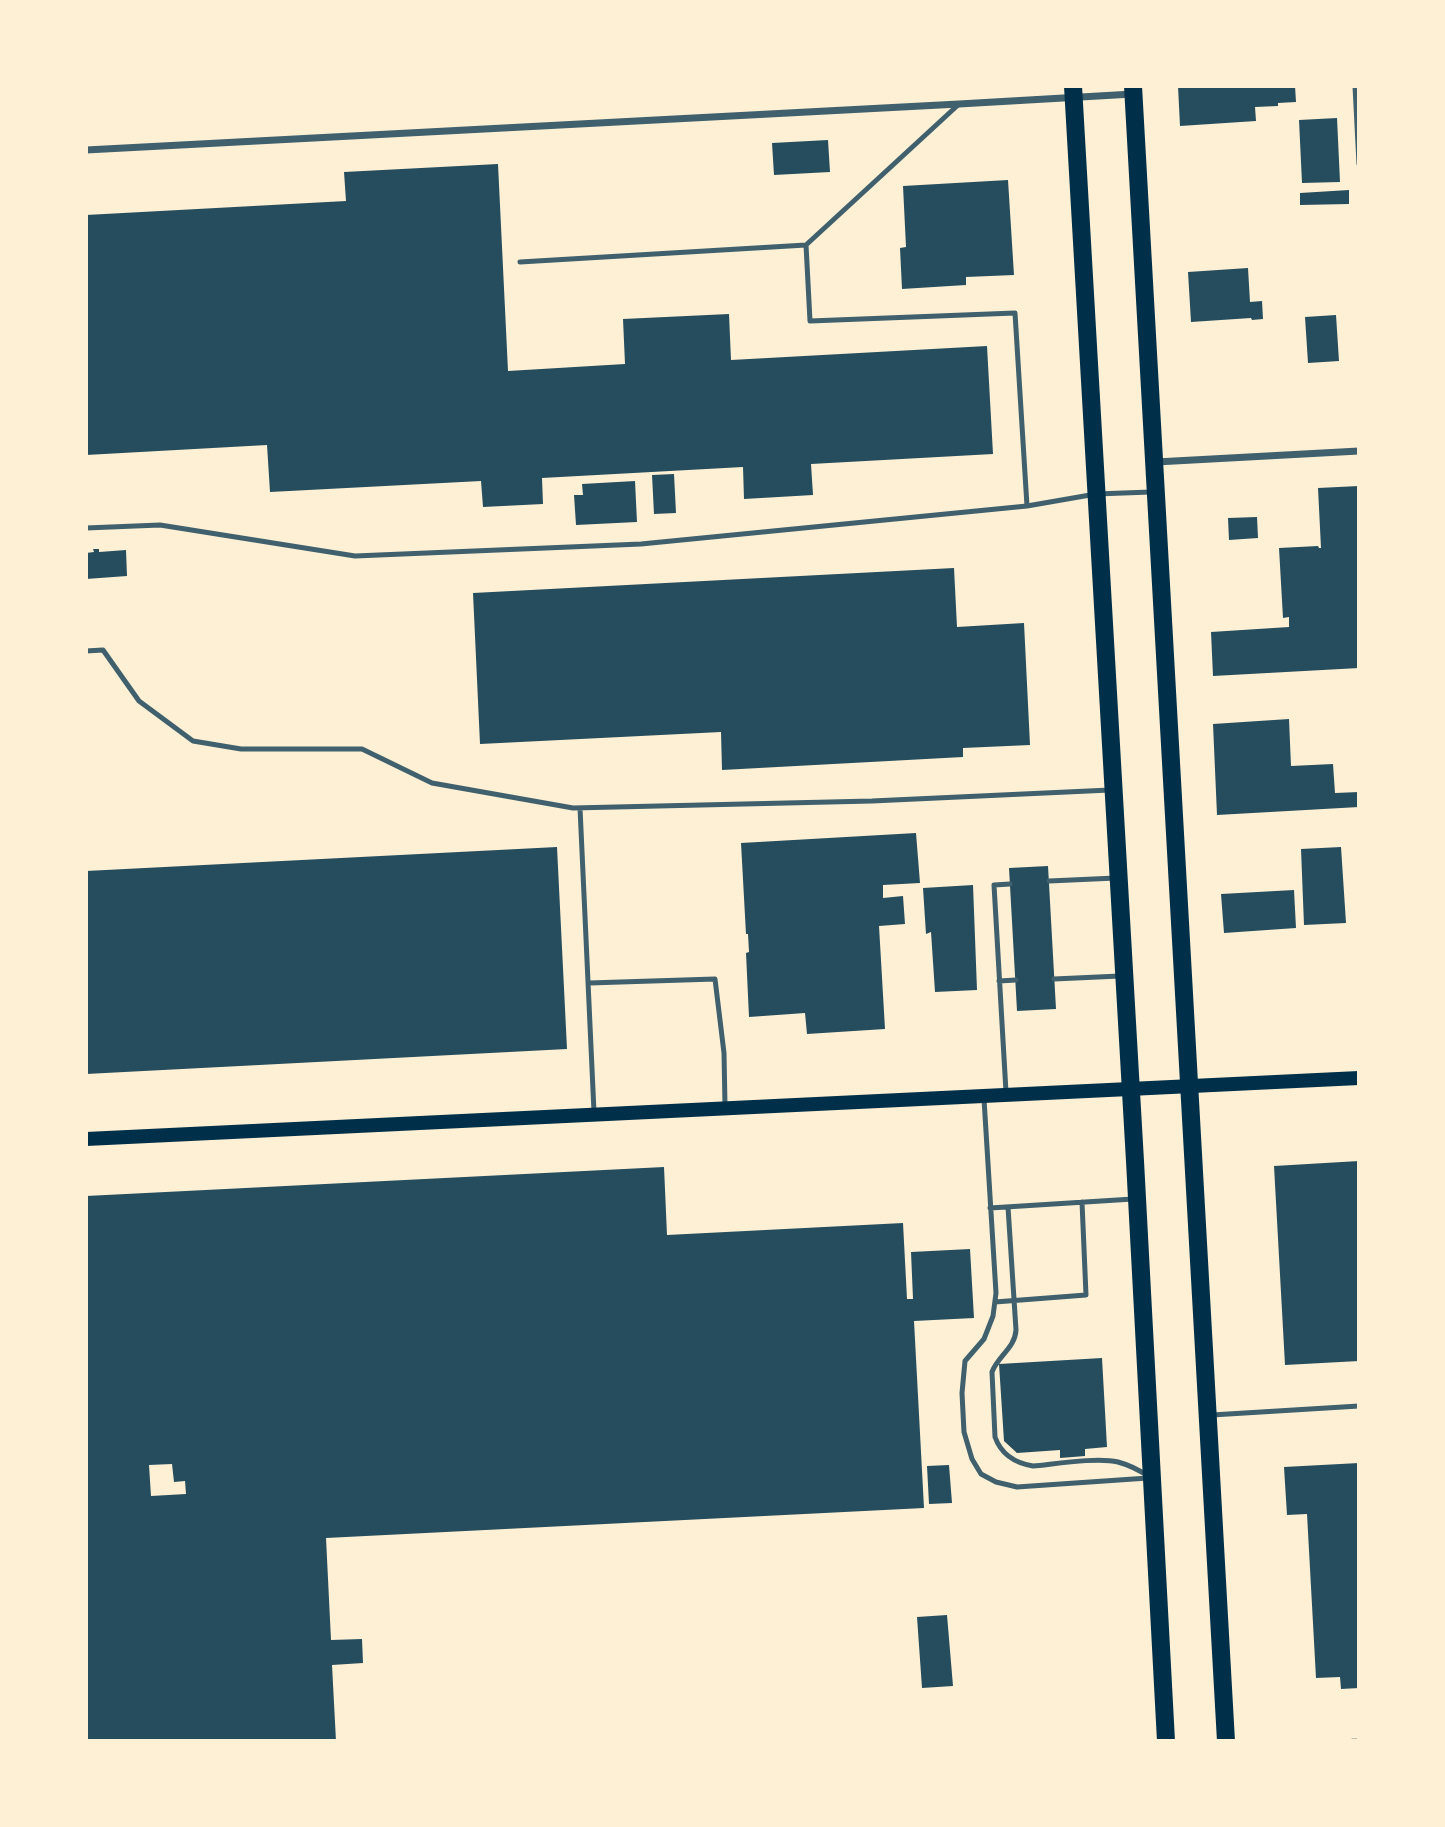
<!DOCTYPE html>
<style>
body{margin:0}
#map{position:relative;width:1445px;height:1827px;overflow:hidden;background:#fdf0d5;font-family:"Open Sans",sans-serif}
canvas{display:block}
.frame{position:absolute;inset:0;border:88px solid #fdf0d5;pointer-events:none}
</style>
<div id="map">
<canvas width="1445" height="1827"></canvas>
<div class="frame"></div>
</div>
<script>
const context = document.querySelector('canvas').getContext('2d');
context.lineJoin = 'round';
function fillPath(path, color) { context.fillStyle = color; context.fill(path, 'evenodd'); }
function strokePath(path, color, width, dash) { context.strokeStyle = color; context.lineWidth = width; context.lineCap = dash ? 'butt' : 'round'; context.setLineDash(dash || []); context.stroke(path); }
fillPath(new Path2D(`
 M 1178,86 L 1295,86 L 1296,102 L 1278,103 L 1278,106 L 1255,107 L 1256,121 L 1180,126 Z
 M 1337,118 L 1340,182 L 1302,183 L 1299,120 Z
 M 828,140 L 830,172 L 774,175 L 772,143 Z
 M 498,164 L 508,371 L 625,364 L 623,319 L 729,314 L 731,360 L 987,346 L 993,454 L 811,464 L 813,495 L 744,499 L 743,467 L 542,478 L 543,504 L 483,507 L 481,481 L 270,492 L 267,445 L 86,455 L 86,215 L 346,201 L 344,172 Z
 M 1008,180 L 1014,275 L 966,277 L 966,285 L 902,289 L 900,248 L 906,247 L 903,186 Z
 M 1349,190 L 1349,204 L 1300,205 L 1300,193 Z
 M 1248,268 L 1250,302 L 1262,301 L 1263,319 L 1252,320 L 1251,318 L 1191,322 L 1188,272 Z
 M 1336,315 L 1339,361 L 1308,363 L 1305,317 Z
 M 674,474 L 676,513 L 654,514 L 652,475 Z
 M 635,481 L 637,522 L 576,525 L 574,495 L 583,495 L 582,484 Z
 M 1359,486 L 1359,668 L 1213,676 L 1211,632 L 1289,627 L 1289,617 L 1283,618 L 1279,548 L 1318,546 L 1319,548 L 1321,548 L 1318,488 Z
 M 1257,517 L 1258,538 L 1229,540 L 1228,518 Z
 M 93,549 L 99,549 L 99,552 L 126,550 L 127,576 L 86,579 L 86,553 L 94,552 Z
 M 954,568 L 957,627 L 1024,623 L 1030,745 L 963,748 L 963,757 L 722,770 L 721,732 L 480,744 L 473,593 Z
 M 1289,719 L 1291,766 L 1333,764 L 1335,793 L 1359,792 L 1359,807 L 1217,815 L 1213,724 Z
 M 916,833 L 920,883 L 883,885 L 883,898 L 903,896 L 905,924 L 879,926 L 885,1029 L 807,1034 L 805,1013 L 749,1017 L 746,953 L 749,952 L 748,934 L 746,934 L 741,843 Z
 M 557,847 L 567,1049 L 86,1074 L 86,871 Z
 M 1341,847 L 1346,923 L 1304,925 L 1301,849 Z
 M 1048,866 L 1056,1009 L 1017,1011 L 1009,868 Z
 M 973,885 L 977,990 L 935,992 L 931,932 L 926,934 L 923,888 Z
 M 1294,890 L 1296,928 L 1224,933 L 1221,894 Z
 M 1359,1161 L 1359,1361 L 1285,1365 L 1274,1166 Z
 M 664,1167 L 667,1235 L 903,1223 L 907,1299 L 913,1299 L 911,1252 L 970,1249 L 974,1318 L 914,1321 L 924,1508 L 326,1538 L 331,1640 L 362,1639 L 363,1663 L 332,1665 L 336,1741 L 86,1741 L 86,1196 ZM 172,1464 L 174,1482 L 185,1481 L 186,1494 L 151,1496 L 149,1465 Z
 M 1102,1358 L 1107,1447 L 1085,1449 L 1085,1456 L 1060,1458 L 1060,1450 L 1017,1453 L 1004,1441 L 999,1364 Z
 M 1359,1463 L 1359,1688 L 1341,1689 L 1340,1677 L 1316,1678 L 1307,1514 L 1287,1515 L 1284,1467 Z
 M 949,1465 L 952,1503 L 929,1504 L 927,1466 Z
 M 947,1615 L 953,1686 L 922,1688 L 917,1617 Z`), '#264d5e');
strokePath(new Path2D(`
 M 1352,1741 L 1359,1741`), '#003049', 4.5);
strokePath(new Path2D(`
 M 1355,86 L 1359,164
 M 806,245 L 810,321 L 1015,313 L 1027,506
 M 520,262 L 806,245 L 958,105
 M 86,528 L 160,525 L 355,556 L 641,544 L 1027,506 L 1096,494 L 1151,492
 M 86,651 L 103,650 L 139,701 L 193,741 L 241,749 L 362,749 L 432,783 L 573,808 L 872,801 L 1110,790
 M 580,808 L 594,1112
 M 1049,881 L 1116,878
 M 1054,979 L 1120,976
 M 999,981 L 1016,980
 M 589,983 L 715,979 L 724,1053 L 725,1106
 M 1006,1092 L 994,885 L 1010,884
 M 984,1099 L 996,1293 L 993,1316 L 984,1339 L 965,1361 L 962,1393 L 964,1432 L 972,1459 L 981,1474 L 996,1482 L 1017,1487 L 1148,1478
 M 1008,1207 L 1016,1330 C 1015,1348 998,1356 992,1372 L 995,1437 C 1001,1454 1015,1463 1033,1466 C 1055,1464 1097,1457 1118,1462 C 1129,1465 1139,1470 1148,1476
 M 990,1208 L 1133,1199
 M 995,1302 L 1086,1295 L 1082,1202
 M 1212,1415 L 1359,1406`), '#3f606c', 5);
strokePath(new Path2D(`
 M 86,150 L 959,104 L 1133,94
 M 1156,462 L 1359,451`), '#3f606c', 7);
strokePath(new Path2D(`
 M 86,1139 L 1359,1078`), '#003049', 14);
strokePath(new Path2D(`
 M 1073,86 L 1135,1161 L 1166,1741
 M 1133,86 L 1226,1741`), '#003049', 18);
</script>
